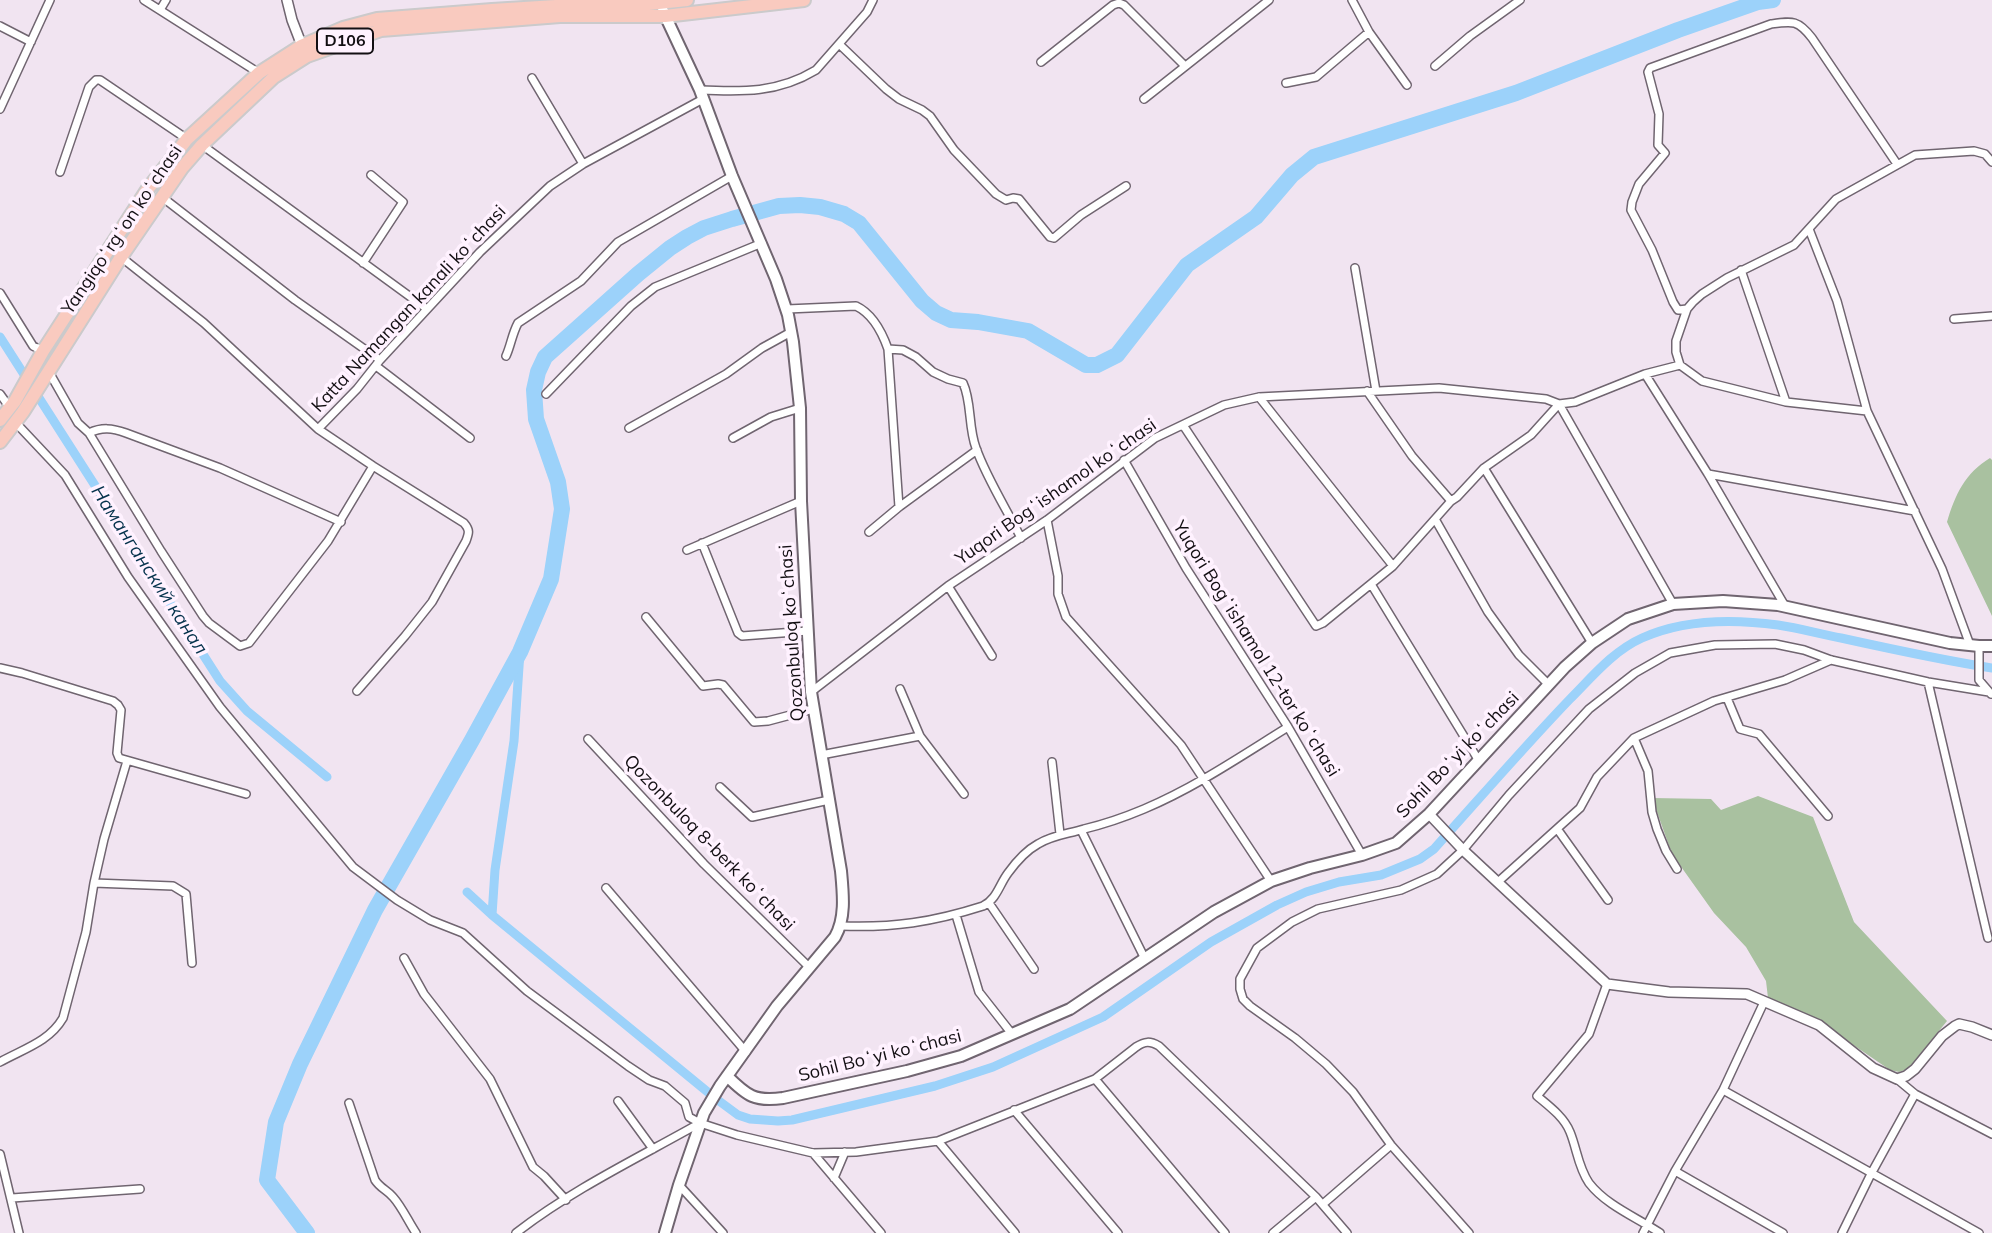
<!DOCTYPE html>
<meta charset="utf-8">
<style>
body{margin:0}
canvas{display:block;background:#f1e4f1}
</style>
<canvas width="1992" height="1233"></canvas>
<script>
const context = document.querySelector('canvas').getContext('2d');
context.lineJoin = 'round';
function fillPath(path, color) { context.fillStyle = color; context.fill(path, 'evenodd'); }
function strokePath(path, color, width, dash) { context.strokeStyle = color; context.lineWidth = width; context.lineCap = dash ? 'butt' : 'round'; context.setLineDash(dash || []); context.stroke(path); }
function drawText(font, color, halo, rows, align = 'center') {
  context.font = font + ' Mulish,sans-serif'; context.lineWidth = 7; context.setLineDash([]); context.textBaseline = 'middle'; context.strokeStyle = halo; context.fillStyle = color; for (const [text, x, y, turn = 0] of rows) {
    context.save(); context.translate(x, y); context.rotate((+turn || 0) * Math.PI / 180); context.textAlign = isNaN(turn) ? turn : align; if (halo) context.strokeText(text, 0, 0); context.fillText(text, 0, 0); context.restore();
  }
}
fillPath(new Path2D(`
 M 1990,458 L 1992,460 L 1992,616 L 1947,522 C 1955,495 1965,473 1990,458 Z
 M 1758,796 L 1813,817 L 1854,922 L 1947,1021 L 1908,1069 L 1899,1072 L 1890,1070 L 1821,1023 L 1768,998 L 1766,981 L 1746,947 L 1714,913 L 1672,854 L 1652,798 L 1711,799 L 1721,810 Z`), '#a9c1a0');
strokePath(new Path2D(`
 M 0,337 L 220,681 L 247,711 L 327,777
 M 467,892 L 492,915 L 715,1098 L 738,1115 L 750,1119 L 778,1121 L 792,1120 L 935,1086 L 993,1067 L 1103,1017 L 1211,942 L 1277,905 L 1306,892 L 1339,882 L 1381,875 L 1420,859 L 1434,849 C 1479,799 1523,748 1570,699 C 1592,677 1613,651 1642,638 C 1684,619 1734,619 1778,625 C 1799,628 1820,634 1841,638 C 1891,649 1941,660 1992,668
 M 492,915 L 495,870 L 514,741 L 520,652`), '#9cd2fa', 9);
strokePath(new Path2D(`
 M 307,1233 L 267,1180 L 276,1122 L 300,1064 L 375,910 L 472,740 L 520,652 L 551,579 L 562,509 L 558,482 L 536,419 L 534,390 L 538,372 L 545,357 L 638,274 L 670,248 L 687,237 L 704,228 L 732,219 L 779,206 L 800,205 L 820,207 L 844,214 L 859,223 L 922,301 L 936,313 L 951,320 L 978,322 L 1028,331 L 1086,365 L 1097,365 L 1117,355 L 1187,265 L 1256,217 L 1292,175 L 1314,157 L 1516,93 L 1678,30 L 1758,2 L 1773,0`), '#9cd2fa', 16);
const minor = new Path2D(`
 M 144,0 L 259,73
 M 1352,0 L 1369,32 L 1407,85
 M 160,10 L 166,0
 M 0,26 L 31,42
 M 839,44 L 886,89 L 899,99 L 922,110 L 930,116 L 954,150 L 996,194 L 1006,200 L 1013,198 L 1019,199 L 1050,237 L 1054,238 L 1081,215 L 1126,186
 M 1041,62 L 1113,5 L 1119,3 L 1124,5 L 1185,66
 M 1435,66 L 1470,36 L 1520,0
 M 532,78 L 583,164
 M 1286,83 L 1316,77 L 1369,32
 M 700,90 C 743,92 778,93 816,70 L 867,12 L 873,0
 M 1144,99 L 1269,0
 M 0,109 L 50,0
 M 202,145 L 427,309
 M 60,172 L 89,87 L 96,80 L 100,80 L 187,139
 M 162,197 L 295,300 L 380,360
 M 1809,229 L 1837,301 L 1867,411 L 1942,569 L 1970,645
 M 121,257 L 204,323 L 318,429 L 373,466 L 464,523 C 470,530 469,533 466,541 L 432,602 L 405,636 L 357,691
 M 363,263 L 403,202 L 371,175
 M 1355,268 L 1376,391
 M 1741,270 L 1786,402
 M 0,293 L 33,346 L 43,351
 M 787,309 L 856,306 C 873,314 882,332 888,349 L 899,507
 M 1687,309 L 1678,310 L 1673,302 L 1652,250 L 1631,210 L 1632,202 L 1639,184 L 1665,153 L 1658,145 L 1659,114 L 1648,72 L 1650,68 L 1771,24 C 1793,21 1798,20 1812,38 L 1897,164
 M 1954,319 L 1992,316
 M 888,349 L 903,350 L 916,357 L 933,372 L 948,379 L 963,383 C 972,402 968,427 976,448 C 986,477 1007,510 1021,538
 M 506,356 C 511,345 512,334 518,323 L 581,281 L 618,242 L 732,176
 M 1680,365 L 1702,381 L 1786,402 L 1867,411
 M 376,366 L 470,438
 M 49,372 L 78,423 L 89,433 L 161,551 L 203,616 L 209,623 L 240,646 L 249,643 L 328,541 L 373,466
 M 1645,374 L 1708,474 L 1785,606
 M 1367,391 L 1412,456 L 1451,501
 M 0,394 L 10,408
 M 546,394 L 631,306 L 655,287 L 762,243
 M 1259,397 L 1393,566
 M 16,423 L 65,475 L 128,577 L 220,707 L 353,867 L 397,900 L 430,920 L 463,933 L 527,991 L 628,1066 L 649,1080 L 665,1086 L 685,1103 L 689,1117 L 700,1123 L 737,1135 L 813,1153 L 856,1152 L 938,1141 L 1095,1079 L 1136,1047 C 1145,1041 1150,1041 1159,1046 L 1316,1197 L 1347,1233
 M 1183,425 L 1316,626 L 1323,623 L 1393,566 L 1435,519 L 1488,612 L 1519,655 L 1549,685
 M 629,428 L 726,374 L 762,348 L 791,332
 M 318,429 L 357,389 L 380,360 L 480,252 L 550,186 L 583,164 L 703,99
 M 89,433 C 102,427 112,428 126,433 L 220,468 L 341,522
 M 733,438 L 771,417 L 800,408
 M 1124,460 L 1186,568 L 1288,727 L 1362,855
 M 1484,468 L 1592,643
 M 1708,474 L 1915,511
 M 1435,519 L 1451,501 L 1457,497 L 1484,468 L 1531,435 L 1559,404 L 1673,604
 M 1047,520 L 1058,576 L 1058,594 L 1066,617 L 1181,745 L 1271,881
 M 869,532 L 899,507 L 977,450
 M 702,543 L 738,633 L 742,636 L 808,631
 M 687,550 L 801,501
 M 1371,584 L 1479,761
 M 948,586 L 992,656
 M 646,617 L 703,686 L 718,684 L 723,685 L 754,722 L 768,721 L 813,709
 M 1979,646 L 1979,680 L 1991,694
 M 0,668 L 22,673 L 113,701 L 118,705 L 121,710 L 117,753 L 119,758 L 246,794
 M 1928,682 L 1988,938
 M 900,689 L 920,736 L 964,794
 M 811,692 L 948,586 L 1047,520 L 1155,438 L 1224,405 L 1259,397 L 1439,388 L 1546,399 L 1559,404 L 1575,402 L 1645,374 L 1680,365 L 1676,352 L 1676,341 L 1687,309 L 1693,302 L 1702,294 L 1727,278 L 1794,245 L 1836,199 L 1915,155 L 1974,151 L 1985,154 L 1992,162
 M 1727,698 L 1740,729 L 1759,734 L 1828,816
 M 1634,738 L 1648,771 L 1652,812 L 1657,829 L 1666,851 L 1677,869
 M 588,739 L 704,864 L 809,967
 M 821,755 L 920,736
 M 1052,762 L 1060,834
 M 720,787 L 752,817 L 829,800
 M 1081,830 L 1145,959
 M 1558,830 L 1608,900
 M 1499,881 L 1580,808 L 1597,777 L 1634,738 L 1714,701 L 1785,680 L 1831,660
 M 94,883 L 173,886 L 186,894 L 192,963
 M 606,888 L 746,1052
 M 989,903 L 1034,969
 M 956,915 L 979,992 L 1012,1034
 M 841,926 C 893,928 933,922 983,906 C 997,899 999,885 1008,873 C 1016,862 1027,850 1038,844 C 1053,835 1068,834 1084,829 C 1105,824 1125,817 1144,809 C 1196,787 1241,756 1288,727
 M 404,958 L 424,994 L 490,1079 L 533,1167 L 544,1176 L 566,1200
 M 1607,984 L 1589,1034 L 1537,1096 C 1549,1106 1564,1117 1570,1132 C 1577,1149 1578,1167 1589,1183 C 1607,1206 1636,1217 1660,1233
 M 1764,1002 L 1723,1090 L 1979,1233
 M 0,1062 C 23,1049 49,1042 63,1018 L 86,932 L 94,883 L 104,839 L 127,761
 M 1095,1079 L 1225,1233
 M 1915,1094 L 1992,1134
 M 618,1101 L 653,1149
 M 349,1103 L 375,1180 C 380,1188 387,1190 393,1197 C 402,1207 408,1221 416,1233
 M 1014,1110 L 1118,1233
 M 938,1141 L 1015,1233
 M 813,1153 L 881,1233
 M 0,1154 L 19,1233
 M 1675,1171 L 1723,1090
 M 834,1178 L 845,1152
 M 679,1185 L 723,1233
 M 12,1198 L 140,1189
 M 1323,1204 L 1391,1145
 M 516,1233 C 573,1189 638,1158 700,1123
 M 1273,1233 L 1316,1197
 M 1469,1233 L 1391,1145 L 1353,1092 L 1326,1064 L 1295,1038 L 1250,1006 L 1243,999 L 1240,989 L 1240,979 L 1257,948 L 1292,922 L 1318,909 L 1401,890 L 1437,874 L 1463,850 L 1509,795 L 1589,709 L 1635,673 L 1670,653 L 1715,645 L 1775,644 L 1804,650 L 1831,660 L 1928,682 L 1989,692
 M 1643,1233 L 1675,1171 L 1783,1233
 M 1842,1233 L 1871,1174 L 1915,1094 L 1897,1079`);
const tertiary = new Path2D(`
 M 287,0 L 292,20 L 304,51
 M 1429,814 L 1463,850 L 1607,984 L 1669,992 L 1747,994 L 1819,1025 L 1873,1068 L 1897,1079 L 1906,1076 L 1915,1069 L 1942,1036 L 1955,1026 L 1959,1024 L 1972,1027 L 1992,1035`);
const secondary = new Path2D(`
 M 663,11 L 700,90 L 732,176 L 776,279 L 788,315 L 793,342 L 800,408 L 801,501 L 811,692 L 841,871 C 843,893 846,918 835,937 L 777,1006 L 720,1086 L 704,1113 L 679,1185 L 665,1233
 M 727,1076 C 747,1096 755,1102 783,1098 L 907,1071 L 961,1056 L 1070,1009 L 1214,912 L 1271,881 L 1310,868 L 1362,855 L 1396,843 L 1429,814 L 1565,667 L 1592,643 L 1628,619 L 1673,604 L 1723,601 L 1778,605 L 1950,643 L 1979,646 L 1992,646`);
const primary = new Path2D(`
 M 0,420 L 15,401 L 43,351 L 147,190 L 187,139 L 259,73 L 301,46 L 343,28 L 377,19 L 492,10 L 556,6 L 639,5 L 687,0
 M 0,442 L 23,412 L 121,257 L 182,168 L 202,145 L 274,77 L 307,56 L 381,30 L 560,16 L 665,16 L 804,0`);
strokePath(minor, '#706570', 10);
strokePath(tertiary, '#706570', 12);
strokePath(secondary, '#706570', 14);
strokePath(primary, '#cbcacb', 16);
strokePath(minor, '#fff', 7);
strokePath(tertiary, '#fff', 9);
strokePath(secondary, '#fff', 10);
strokePath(primary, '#f9cabf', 12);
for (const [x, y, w] of [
 [345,41,56]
]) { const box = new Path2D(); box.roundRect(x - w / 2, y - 12.5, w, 25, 5); context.fillStyle = '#fff2ff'; context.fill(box); strokePath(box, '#130f13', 2); }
drawText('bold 16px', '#130f13', null, [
 ["D106",345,41]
]);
drawText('18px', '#130f13', '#fff2ff', [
 ["Yangiqoʻrgʻon koʻchasi",122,230,-56],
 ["Katta Namangan kanali koʻchasi",409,309,-47],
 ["Yuqori Bogʻishamol koʻchasi",1056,492,-35],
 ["Qozonbuloq koʻchasi",792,633,-94],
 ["Yuqori Bogʻishamol 12-tor koʻchasi",1256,649,58],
 ["Sohil Boʻyi koʻchasi",1458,755,-46],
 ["Qozonbuloq 8-berk koʻchasi",709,843,46],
 ["Sohil Boʻyi koʻchasi",880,1056,-14]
]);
drawText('italic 19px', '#05324c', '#fff2ff', [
 ["Наманганский канал",149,570,57]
]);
</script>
